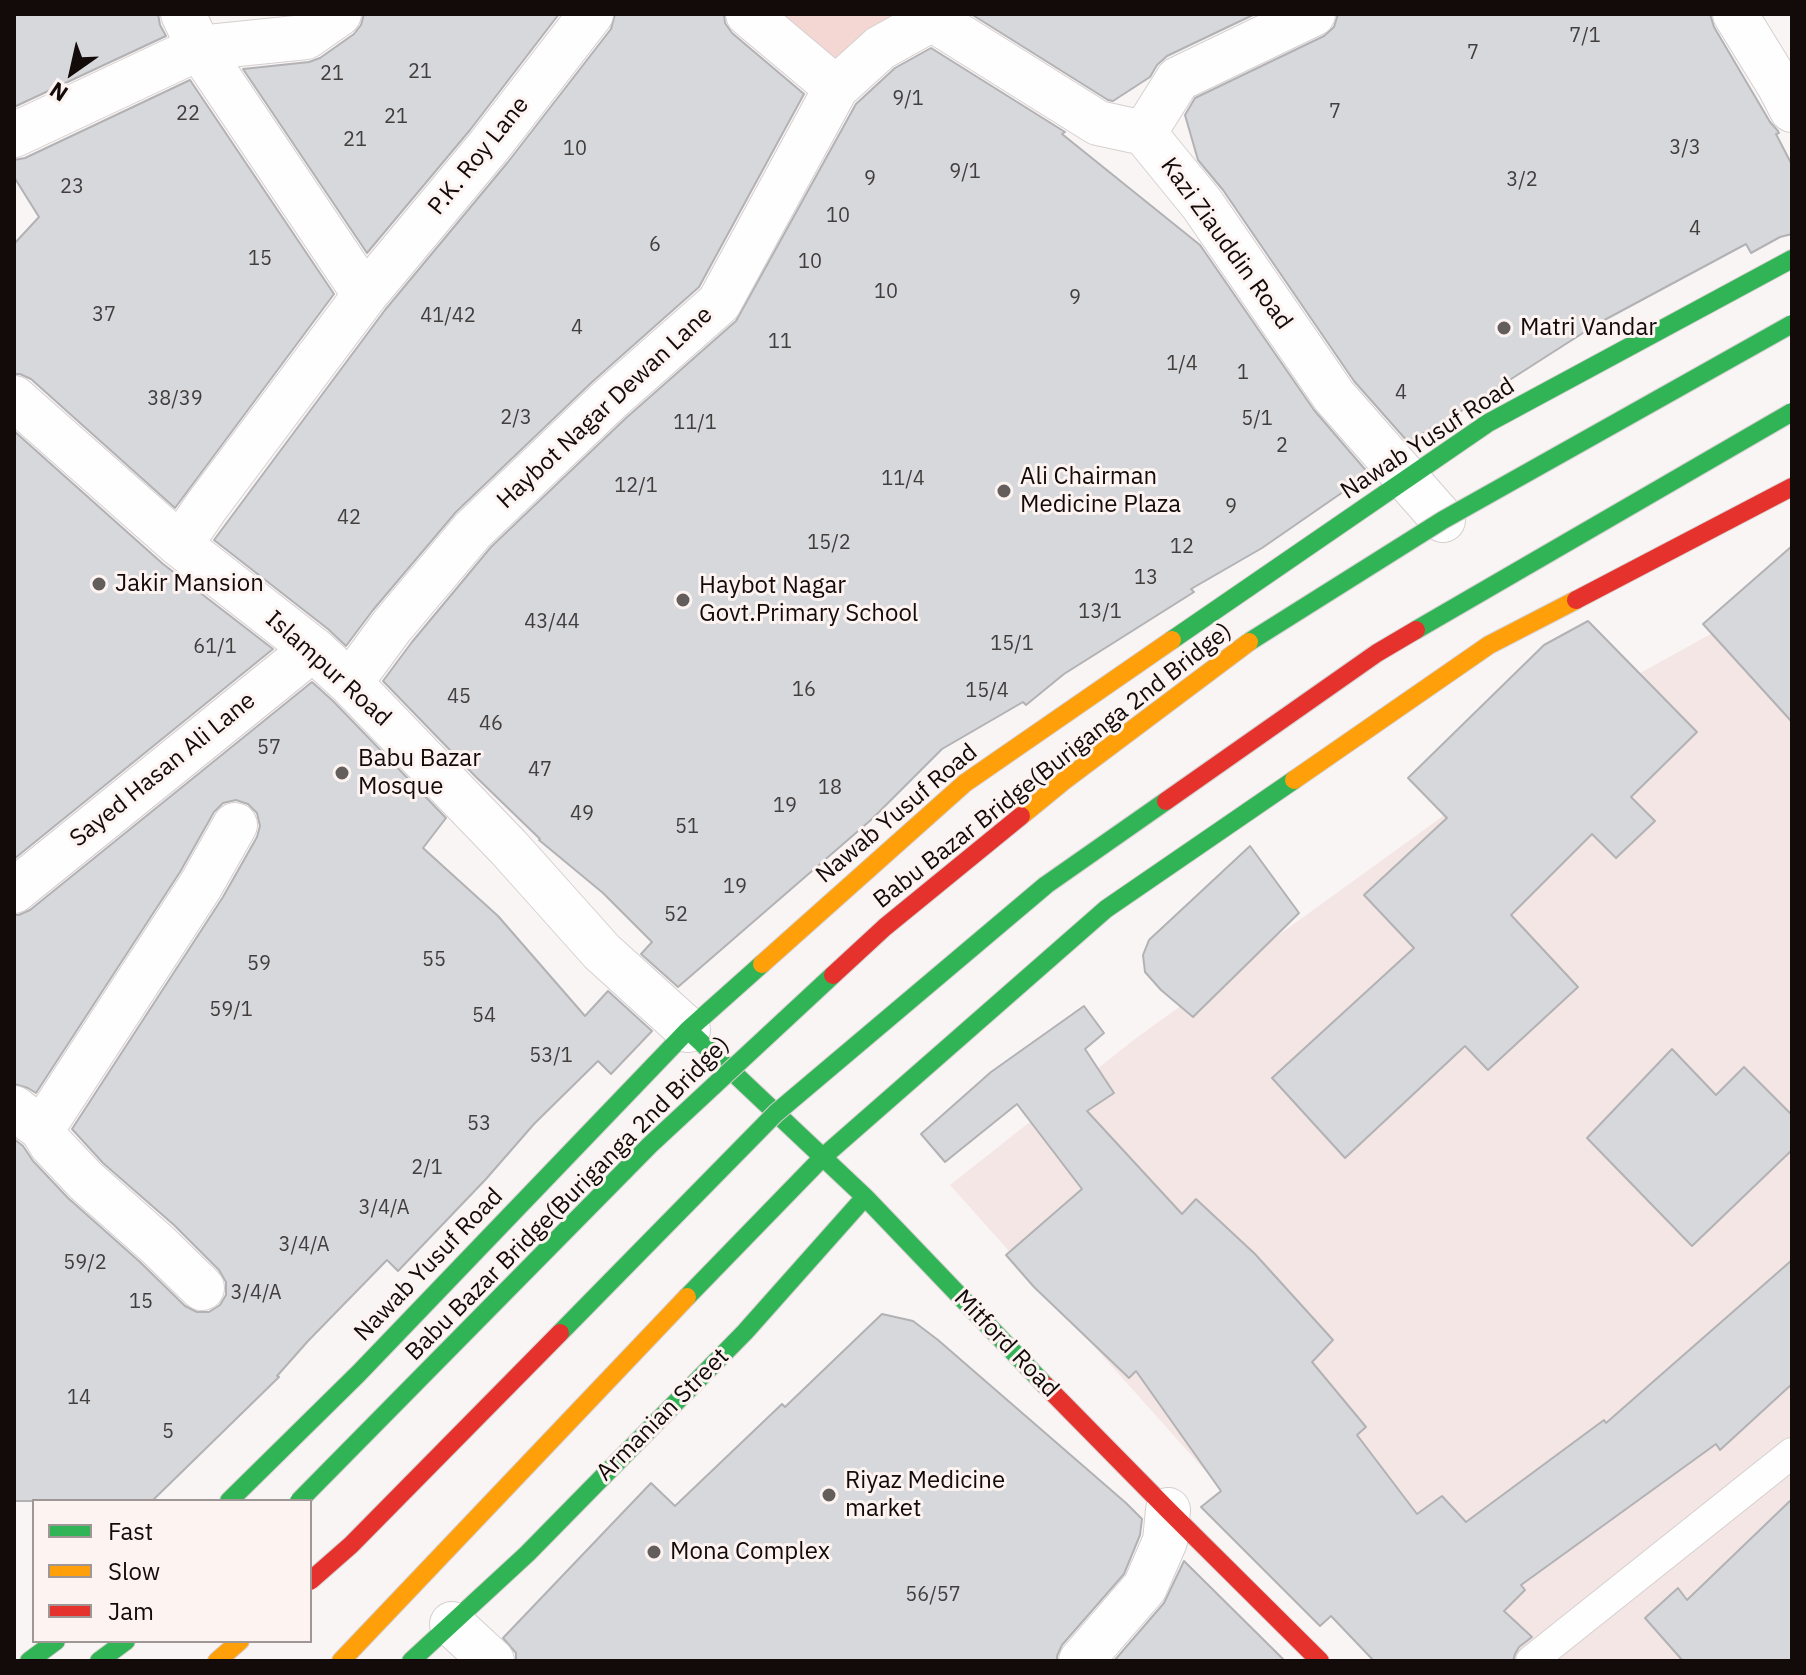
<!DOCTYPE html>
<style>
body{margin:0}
#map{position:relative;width:1806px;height:1675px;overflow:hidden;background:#faf5f5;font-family:"IBM Plex Sans",sans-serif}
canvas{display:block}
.frame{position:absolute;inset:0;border:16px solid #120b0a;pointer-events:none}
.legend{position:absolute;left:32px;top:1499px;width:280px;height:144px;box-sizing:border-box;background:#fdf4f2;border:2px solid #9f9795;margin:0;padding:10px 14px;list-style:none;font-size:24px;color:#120b0a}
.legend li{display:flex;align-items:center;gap:16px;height:40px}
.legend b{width:40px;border:2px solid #9f9795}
.north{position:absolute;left:32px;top:32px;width:80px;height:80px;-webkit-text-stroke:6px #fdf4f2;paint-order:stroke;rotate:214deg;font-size:22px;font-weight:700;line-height:32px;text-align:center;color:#120b0a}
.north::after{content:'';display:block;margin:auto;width:28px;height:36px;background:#120b0a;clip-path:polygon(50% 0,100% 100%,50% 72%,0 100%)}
</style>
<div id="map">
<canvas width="1806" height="1675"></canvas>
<div class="frame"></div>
<ul class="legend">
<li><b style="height:10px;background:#30b455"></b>Fast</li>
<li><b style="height:10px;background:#ff9f0a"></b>Slow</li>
<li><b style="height:10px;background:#e5322d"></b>Jam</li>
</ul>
<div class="north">N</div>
</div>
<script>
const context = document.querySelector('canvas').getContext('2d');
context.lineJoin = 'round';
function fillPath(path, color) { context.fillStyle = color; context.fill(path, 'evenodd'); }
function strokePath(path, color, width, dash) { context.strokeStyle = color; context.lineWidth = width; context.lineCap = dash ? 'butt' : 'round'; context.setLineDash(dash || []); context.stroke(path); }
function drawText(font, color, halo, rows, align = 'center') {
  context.font = font + ' "IBM Plex Sans",sans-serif'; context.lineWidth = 6; context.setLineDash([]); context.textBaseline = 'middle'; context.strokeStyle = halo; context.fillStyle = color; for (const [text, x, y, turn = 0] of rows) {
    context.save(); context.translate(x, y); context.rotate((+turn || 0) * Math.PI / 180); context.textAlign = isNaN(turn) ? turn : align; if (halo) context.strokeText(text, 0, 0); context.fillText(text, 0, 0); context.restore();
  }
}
fillPath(new Path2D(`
 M 1792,589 L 1792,1661 L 1375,1661 L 950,1185 L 1135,1039 L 1642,672 Z`), '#f3e6e4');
fillPath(new Path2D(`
 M 762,14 L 908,14 L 834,74 Z`), '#f4d7d3');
const building = new Path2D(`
 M 14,14 L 158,14 L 160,25 L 166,36 L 14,107 Z
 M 364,14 L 559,14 L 470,130 L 367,253 L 243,69 L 309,62 L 320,58 L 354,34 L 361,25 Z
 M 615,14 L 724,14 L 725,23 L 732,33 L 804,94 L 699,287 L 592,382 L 456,512 L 373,610 L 346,646 L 328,629 L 214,540 L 385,310 L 508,162 L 611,29 Z
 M 971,14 L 1255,14 L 1167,56 L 1157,65 L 1150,77 L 1113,101 L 1108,100 Z
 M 1338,14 L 1710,14 L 1714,27 L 1770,122 L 1778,131 L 1779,133 L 1776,134 L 1792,165 L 1792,234 L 1780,237 L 1751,253 L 1746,244 L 1597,324 L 1458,413 L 1408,442 L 1354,381 L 1223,190 L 1198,160 L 1185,115 L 1195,98 L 1324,36 L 1334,27 Z
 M 931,48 L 1065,132 L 1062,134 L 1200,245 L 1314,410 L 1369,474 L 1262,548 L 1191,589 L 1194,592 L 1064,674 L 1026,705 L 1023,702 L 942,749 L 872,819 L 678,987 L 641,954 L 652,942 L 603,893 L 539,840 L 540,839 L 476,777 L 383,681 L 412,642 L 491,547 L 626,418 L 736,321 L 856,104 L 895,68 Z
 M 190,80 L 334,294 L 175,508 L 31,379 L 20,374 L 14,374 L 14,244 L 39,217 L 14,177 L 14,160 L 25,158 Z
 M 14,431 L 163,564 L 273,649 L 14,859 Z
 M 1792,546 L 1792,722 L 1703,624 Z
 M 1588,621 L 1697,732 L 1631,797 L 1655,821 L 1616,858 L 1592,834 L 1511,915 L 1578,987 L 1488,1070 L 1465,1046 L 1345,1158 L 1272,1078 L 1414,948 L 1364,895 L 1447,818 L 1408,778 L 1544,645 Z
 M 312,682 L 333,701 L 446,818 L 423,848 L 498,916 L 585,1016 L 608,991 L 652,1031 L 611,1074 L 598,1061 L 534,1124 L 486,1179 L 398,1271 L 387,1260 L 308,1341 L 277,1376 L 279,1377 L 152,1501 L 14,1501 L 14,1139 L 23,1146 L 33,1161 L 68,1198 L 140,1262 L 185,1306 L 197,1312 L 209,1312 L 220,1305 L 226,1295 L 226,1282 L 219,1270 L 174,1225 L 103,1163 L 72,1129 L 223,897 L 257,837 L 260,826 L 257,813 L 248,804 L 236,800 L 223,803 L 214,812 L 180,872 L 36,1093 L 28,1088 L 14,1084 L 14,915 L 19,915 L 30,910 Z
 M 1250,846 L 1299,913 L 1193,1017 L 1161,990 L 1145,972 L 1143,955 L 1149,940 Z
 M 1084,1006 L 1104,1033 L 1085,1049 L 1114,1093 L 1087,1111 L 1182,1214 L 1196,1199 L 1255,1254 L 1333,1340 L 1312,1362 L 1366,1427 L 1357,1435 L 1417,1514 L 1442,1496 L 1466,1522 L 1604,1420 L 1606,1423 L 1792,1260 L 1792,1384 L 1720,1450 L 1716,1444 L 1521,1585 L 1525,1590 L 1504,1611 L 1532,1637 L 1519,1647 L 1515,1654 L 1513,1661 L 1374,1661 L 1331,1616 L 1320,1626 L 1201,1507 L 1221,1491 L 1136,1371 L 1129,1378 L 1034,1287 L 1006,1255 L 1082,1189 L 1017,1104 L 945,1162 L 921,1134 L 991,1072 Z
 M 1672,1049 L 1716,1095 L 1744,1067 L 1792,1115 L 1792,1150 L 1692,1246 L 1587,1138 Z
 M 882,1314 L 913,1321 L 938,1340 L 1126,1503 L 1142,1519 L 1140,1535 L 1124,1574 L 1062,1645 L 1057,1656 L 1057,1661 L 516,1661 L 516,1653 L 503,1638 L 651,1483 L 675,1506 L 782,1404 L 785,1407 Z
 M 1792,1499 L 1792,1661 L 1683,1661 L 1645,1618 L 1678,1588 L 1687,1600 Z
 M 1184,1561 L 1285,1661 L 1114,1661 L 1164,1603 Z`);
fillPath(building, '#d7d8db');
strokePath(building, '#b2b2b5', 2);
const lane = new Path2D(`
 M 1531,1661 L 1792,1453`);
const street = new Path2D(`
 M 183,14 L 199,48 L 365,295
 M 748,14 L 836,88
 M 1735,14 L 1780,87 L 1792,110
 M 1144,133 L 1202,204 L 1334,396 L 1443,520
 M 1144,133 L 1178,79 L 1313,14
 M 14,135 L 199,48 L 306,37 L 339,14
 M 14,398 L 180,545 L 313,649 L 350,683 L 509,848 L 602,952 L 688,1030
 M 180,545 L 206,507 L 365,295 L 489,146 L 591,14
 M 350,683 L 392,626 L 473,530 L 609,400 L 719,303 L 836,88 L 880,48 L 932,19 L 1098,123 L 1144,133
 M 14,891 L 313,649
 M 14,1108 L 42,1129 L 51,1144 L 86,1181 L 157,1244 L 202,1288
 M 42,1129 L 201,885 L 235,825
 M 452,1624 L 492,1661
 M 1081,1661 L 1145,1587 L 1165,1541 L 1168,1510`);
const fast = new Path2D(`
 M 1172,640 L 1488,423 L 1792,259
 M 688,1030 L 865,1197 L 1045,1385
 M 687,1297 L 823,1157 L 1106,909 L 1294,780
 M 229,1501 L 359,1373 L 688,1030 L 762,964
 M 29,1661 L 56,1641
 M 99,1661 L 126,1641
 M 411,1661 L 527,1554 L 745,1332 L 865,1197`);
const slow = new Path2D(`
 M 1294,780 L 1489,645 L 1576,600
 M 762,964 L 965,783 L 1172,640
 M 217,1661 L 240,1641
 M 341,1661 L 687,1297`);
const jam = new Path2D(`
 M 1576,600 L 1792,487
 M 1045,1385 L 1168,1510 L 1320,1661`);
strokePath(lane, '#d6cfcf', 32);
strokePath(street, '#d6cfcf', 46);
strokePath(fast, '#d6cfcf', 20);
strokePath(slow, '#d6cfcf', 20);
strokePath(jam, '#d6cfcf', 20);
strokePath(lane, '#fefefe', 30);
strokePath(street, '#fefefe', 44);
strokePath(fast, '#30b455', 18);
strokePath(slow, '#ff9f0a', 18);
strokePath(jam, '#e5322d', 18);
const fastBridge = new Path2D(`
 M 1416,630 L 1792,412
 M 1249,642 L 1443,520 L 1792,324
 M 560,1333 L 776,1113 L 1046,885 L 1166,801
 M 299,1501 L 650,1145 L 833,975`);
const slowBridge = new Path2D(`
 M 1021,816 L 1065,780 L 1249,642`);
const jamBridge = new Path2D(`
 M 1166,801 L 1377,653 L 1416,630
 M 833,975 L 885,927 L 1021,816
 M 310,1581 L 351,1545 L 560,1333`);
strokePath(fastBridge, '#d3cfcf', 20, []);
strokePath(slowBridge, '#d3cfcf', 20, []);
strokePath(jamBridge, '#d3cfcf', 20, []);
strokePath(fastBridge, '#30b455', 18);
strokePath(slowBridge, '#ff9f0a', 18);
strokePath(jamBridge, '#e5322d', 18);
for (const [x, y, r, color] of [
 [1504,328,8,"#635d5c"],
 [1004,491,8,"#635d5c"],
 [99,584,8,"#635d5c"],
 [683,600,8,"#635d5c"],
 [342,773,8,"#635d5c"],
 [829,1495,8,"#635d5c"],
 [654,1552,8,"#635d5c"]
]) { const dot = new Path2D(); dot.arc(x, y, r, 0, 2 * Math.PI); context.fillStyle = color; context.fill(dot); strokePath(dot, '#fdf4f2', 3); }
drawText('20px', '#433e3e', null, [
 ["7/1",1585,36],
 ["7",1473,53],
 ["21",420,72],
 ["21",332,74],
 ["9/1",908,99],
 ["7",1335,112],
 ["22",188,114],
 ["21",396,117],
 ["21",355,140],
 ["3/3",1685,148],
 ["10",575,149],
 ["9/1",965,172],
 ["9",870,179],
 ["3/2",1522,180],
 ["23",72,187],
 ["10",838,216],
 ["4",1695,229],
 ["6",655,245],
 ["15",260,259],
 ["10",810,262],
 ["10",886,292],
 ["9",1075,298],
 ["37",104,315],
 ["41/42",448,316],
 ["4",577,328],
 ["11",780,342],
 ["1/4",1182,364],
 ["1",1243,373],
 ["4",1401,393],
 ["38/39",175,399],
 ["2/3",516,418],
 ["5/1",1257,419],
 ["11/1",695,423],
 ["2",1282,446],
 ["11/4",903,479],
 ["12/1",636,486],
 ["9",1231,507],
 ["42",349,518],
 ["15/2",829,543],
 ["12",1182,547],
 ["13",1146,578],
 ["13/1",1100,612],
 ["43/44",552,622],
 ["15/1",1012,644],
 ["61/1",215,647],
 ["16",804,690],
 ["15/4",987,691],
 ["45",459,697],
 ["46",491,724],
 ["57",269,748],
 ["47",540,770],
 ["18",830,788],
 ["19",785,806],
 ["49",582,814],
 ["51",687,827],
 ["19",735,887],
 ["52",676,915],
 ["55",434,960],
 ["59",259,964],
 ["59/1",231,1010],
 ["54",484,1016],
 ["53/1",551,1056],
 ["53",479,1124],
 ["2/1",427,1168],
 ["3/4/A",384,1208],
 ["3/4/A",304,1245],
 ["59/2",85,1263],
 ["3/4/A",256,1293],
 ["15",141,1302],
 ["14",79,1398],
 ["5",168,1432],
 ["56/57",933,1595]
]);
drawText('24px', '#120b0a', '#fdf4f2', [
 ["P.K. Roy Lane",479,156,-51],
 ["Kazi Ziauddin Road",1226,244,54],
 ["Haybot Nagar Dewan Lane",605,408,-43],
 ["Nawab Yusuf Road",1428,439,-33],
 ["Islampur Road",328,669,42],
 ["Babu Bazar Bridge(Buriganga 2nd Bridge)",1053,766,-38],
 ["Sayed Hasan Ali Lane",163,770,-39],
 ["Nawab Yusuf Road",897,814,-40],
 ["Babu Bazar Bridge(Buriganga 2nd Bridge)",568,1199,-45],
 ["Nawab Yusuf Road",429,1265,-46],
 ["Mitford Road",1006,1344,46],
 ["Armanian Street",663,1415,-45]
]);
drawText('24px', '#120b0a', '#fdf4f2', [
 ["Matri Vandar",1520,328],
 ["Ali Chairman",1020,477],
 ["Medicine Plaza",1020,505],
 ["Jakir Mansion",115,584],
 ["Haybot Nagar",699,586],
 ["Govt.Primary School",699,614],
 ["Babu Bazar",358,759],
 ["Mosque",358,787],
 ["Riyaz Medicine",845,1481],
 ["market",845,1509],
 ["Mona Complex",670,1552]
], 'left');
</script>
